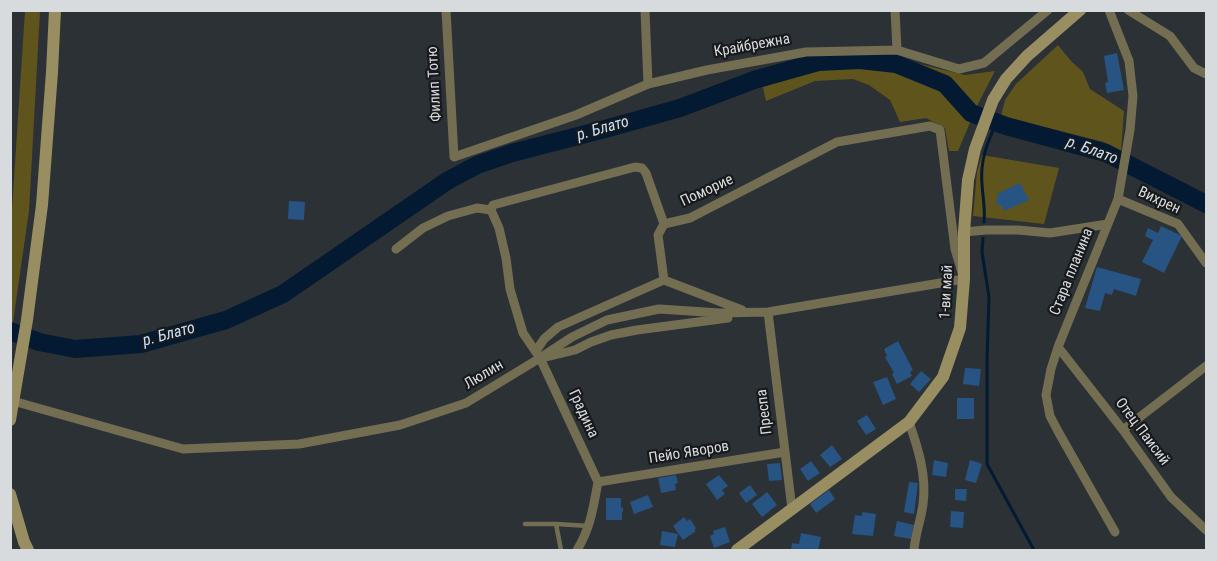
<!DOCTYPE html>
<meta charset="utf-8">
<style>
body{margin:0}
#map{position:relative;width:1217px;height:561px;overflow:hidden;background:#2c3136;font-family:"Roboto Condensed",sans-serif}
canvas{display:block}
.frame{position:absolute;inset:0;border:12px solid #d8dbde;pointer-events:none}
</style>
<div id="map">
<canvas width="1217" height="561"></canvas>
<div class="frame"></div>
</div>
<script>
const context = document.querySelector('canvas').getContext('2d');
context.lineJoin = 'round';
function fillPath(path, color) { context.fillStyle = color; context.fill(path, 'evenodd'); }
function strokePath(path, color, width, dash) { context.strokeStyle = color; context.lineWidth = width; context.lineCap = dash ? 'butt' : 'round'; context.setLineDash(dash || []); context.stroke(path); }
function drawText(font, color, halo, rows, align = 'center') {
  context.font = font + ' "Roboto Condensed",sans-serif'; context.lineWidth = 4.5; context.setLineDash([]); context.textBaseline = 'middle'; context.strokeStyle = halo; context.fillStyle = color; for (const [text, x, y, turn = 0] of rows) {
    context.save(); context.translate(x, y); context.rotate((+turn || 0) * Math.PI / 180); context.textAlign = isNaN(turn) ? turn : align; if (halo) context.strokeText(text, 0, 0); context.fillText(text, 0, 0); context.restore();
  }
}
fillPath(new Path2D(`
 M 25,11 L 40,11 L 29,211 L 11,336 L 10,239 Z
 M 1058,45 L 1071,61 L 1083,72 L 1090,89 L 1124,111 L 1121,151 L 1104,142 L 1001,116 L 1005,100 L 1016,84 Z
 M 816,55 L 890,57 L 965,75 L 995,71 L 977,106 L 958,151 L 949,151 L 945,128 L 926,118 L 900,122 L 890,100 L 869,85 L 853,79 L 815,81 L 766,101 L 759,70 Z
 M 982,155 L 1059,168 L 1044,224 L 973,216 L 977,172 Z`), '#60541d');
strokePath(new Path2D(`
 M 984,222 C 986,204 980,186 982,169 C 983,152 990,138 996,123
 M 983,238 L 982,252 L 989,297 L 987,361 L 987,464 L 1034,550`), '#031a32', 3);
strokePath(new Path2D(`
 M 10,331 L 39,342 L 75,349 L 141,344 L 226,320 L 283,294 L 447,181 L 477,165 L 512,153 L 605,129 L 680,108 L 754,80 L 818,62 L 860,60 L 896,64 L 945,84 L 971,113 L 1006,126 L 1106,153 L 1206,204`), '#031a32', 18);
fillPath(new Path2D(`
 M 1117,53 L 1124,90 L 1107,93 L 1105,83 L 1108,82 L 1104,56 Z
 M 1020,183 L 1029,200 L 1004,211 L 1002,206 L 996,204 L 996,202 L 998,198 L 997,194 Z
 M 289,201 L 305,202 L 304,220 L 288,219 Z
 M 1161,226 L 1182,236 L 1164,273 L 1142,262 L 1153,240 L 1145,236 L 1148,228 L 1158,233 Z
 M 1097,267 L 1141,279 L 1136,296 L 1114,289 L 1112,295 L 1105,293 L 1100,311 L 1085,308 Z
 M 898,341 L 913,370 L 910,372 L 912,376 L 897,384 L 892,374 L 894,373 L 885,357 L 887,356 L 884,349 Z
 M 965,368 L 981,369 L 979,386 L 963,384 Z
 M 921,371 L 931,379 L 919,392 L 910,384 Z
 M 887,377 L 896,399 L 883,405 L 873,382 Z
 M 957,398 L 974,398 L 974,419 L 957,419 Z
 M 867,415 L 876,429 L 866,435 L 857,421 Z
 M 832,445 L 842,459 L 830,467 L 820,455 Z
 M 934,460 L 948,463 L 946,477 L 932,475 Z
 M 970,460 L 982,464 L 976,483 L 965,480 Z
 M 811,461 L 820,473 L 808,481 L 800,469 Z
 M 780,463 L 782,480 L 769,481 L 767,464 Z
 M 676,475 L 678,483 L 675,484 L 676,490 L 661,493 L 658,478 Z
 M 719,475 L 728,486 L 722,490 L 725,494 L 717,500 L 706,484 Z
 M 909,482 L 918,483 L 914,514 L 904,512 Z
 M 750,485 L 757,495 L 746,503 L 739,493 Z
 M 955,489 L 967,489 L 966,501 L 955,500 Z
 M 829,490 L 835,499 L 816,513 L 810,504 Z
 M 767,492 L 777,505 L 762,517 L 752,504 Z
 M 648,495 L 653,507 L 634,514 L 630,502 Z
 M 606,498 L 621,498 L 621,508 L 623,507 L 623,512 L 622,512 L 622,520 L 606,520 Z
 M 951,511 L 964,512 L 963,528 L 950,527 Z
 M 862,512 L 876,514 L 873,536 L 852,534 L 855,515 L 862,516 Z
 M 684,517 L 687,521 L 690,519 L 696,528 L 694,530 L 696,531 L 683,540 L 673,526 Z
 M 897,521 L 914,525 L 911,539 L 894,536 Z
 M 725,527 L 730,542 L 714,548 L 710,536 L 714,534 L 713,531 Z
 M 662,531 L 678,534 L 675,547 L 660,545 Z
 M 801,533 L 821,537 L 818,550 L 791,550 L 792,543 L 799,544 Z`), '#275483');
strokePath(new Path2D(`
 M 525,524 L 556,524 L 561,550
 M 556,524 L 589,526`), '#736d51', 4.5);
strokePath(new Path2D(`
 M 446,10 L 454,157 L 576,115 L 648,84 L 707,70 L 806,52 L 897,50 L 959,69 L 984,63 L 1048,10
 M 645,10 L 648,84
 M 895,10 L 897,50
 M 1109,10 L 1129,61 L 1133,96 L 1130,130 L 1118,199 L 1058,347 L 1051,369 L 1046,395 L 1050,416 L 1059,433 L 1115,532
 M 1128,10 L 1170,36 L 1194,68 L 1206,74
 M 1118,199 L 1178,224 L 1206,263
 M 964,232 L 986,230 L 1018,230 L 1050,233 L 1108,224
 M 396,249 L 423,228 L 448,216 L 477,208 L 491,210
 M 664,280 L 658,235 L 664,224
 M 768,312 L 792,509
 M 1058,347 L 1123,430 L 1171,497 L 1206,530
 M 536,351 L 544,339 L 558,327 L 664,280 L 742,310
 M 546,357 L 575,350 L 591,342 L 611,335 L 637,330 L 728,318
 M 13,401 L 183,449 L 299,444 L 400,425 L 466,403 L 540,358 L 572,337 L 607,320 L 659,309 L 720,313 L 768,312 L 964,279 L 955,249 L 940,130 L 930,126 L 837,142 L 690,218 L 664,224 L 646,173 L 642,168 L 635,167 L 493,205 L 491,210 L 499,228 L 506,258 L 510,289 L 523,333 L 540,358 L 598,482
 M 909,422 C 918,448 927,476 923,504 C 921,520 915,535 914,550
 M 1123,430 L 1206,366
 M 598,482 L 785,452
 M 577,550 C 591,527 593,508 598,482`), '#736d51', 9);
strokePath(new Path2D(`
 M 10,420 L 27,320 L 42,205 L 52,72 L 55,10
 M 10,494 L 24,542 L 28,550
 M 737,550 L 909,422 L 943,377 L 960,328 L 964,279 L 964,232 L 968,180 L 975,149 L 993,100 L 1006,79 L 1027,56 L 1080,10`), '#998e61', 12);
drawText('15px', '#d8dbde', '#17191b', [
 ["Крайбрежна",752,46,-10],
 ["Филип Тотю",435,84,-93],
 ["Поморие",707,191,-25],
 ["Вихрен",1159,201,25],
 ["Стара планина",1072,272,-68],
 ["1-ви май",947,292,-87],
 ["Люлин",484,375,-31],
 ["Преспа",765,412,-97],
 ["Градина",583,414,65],
 ["Отец Паисий",1142,432,53],
 ["Пейо Яворов",689,453,-9]
]);
drawText('italic 16px', '#c6e0fd', '#17191b', [
 ["р. Блато",603,129,-16],
 ["р. Блато",1092,151,20],
 ["р. Блато",169,335,-15]
]);
</script>
